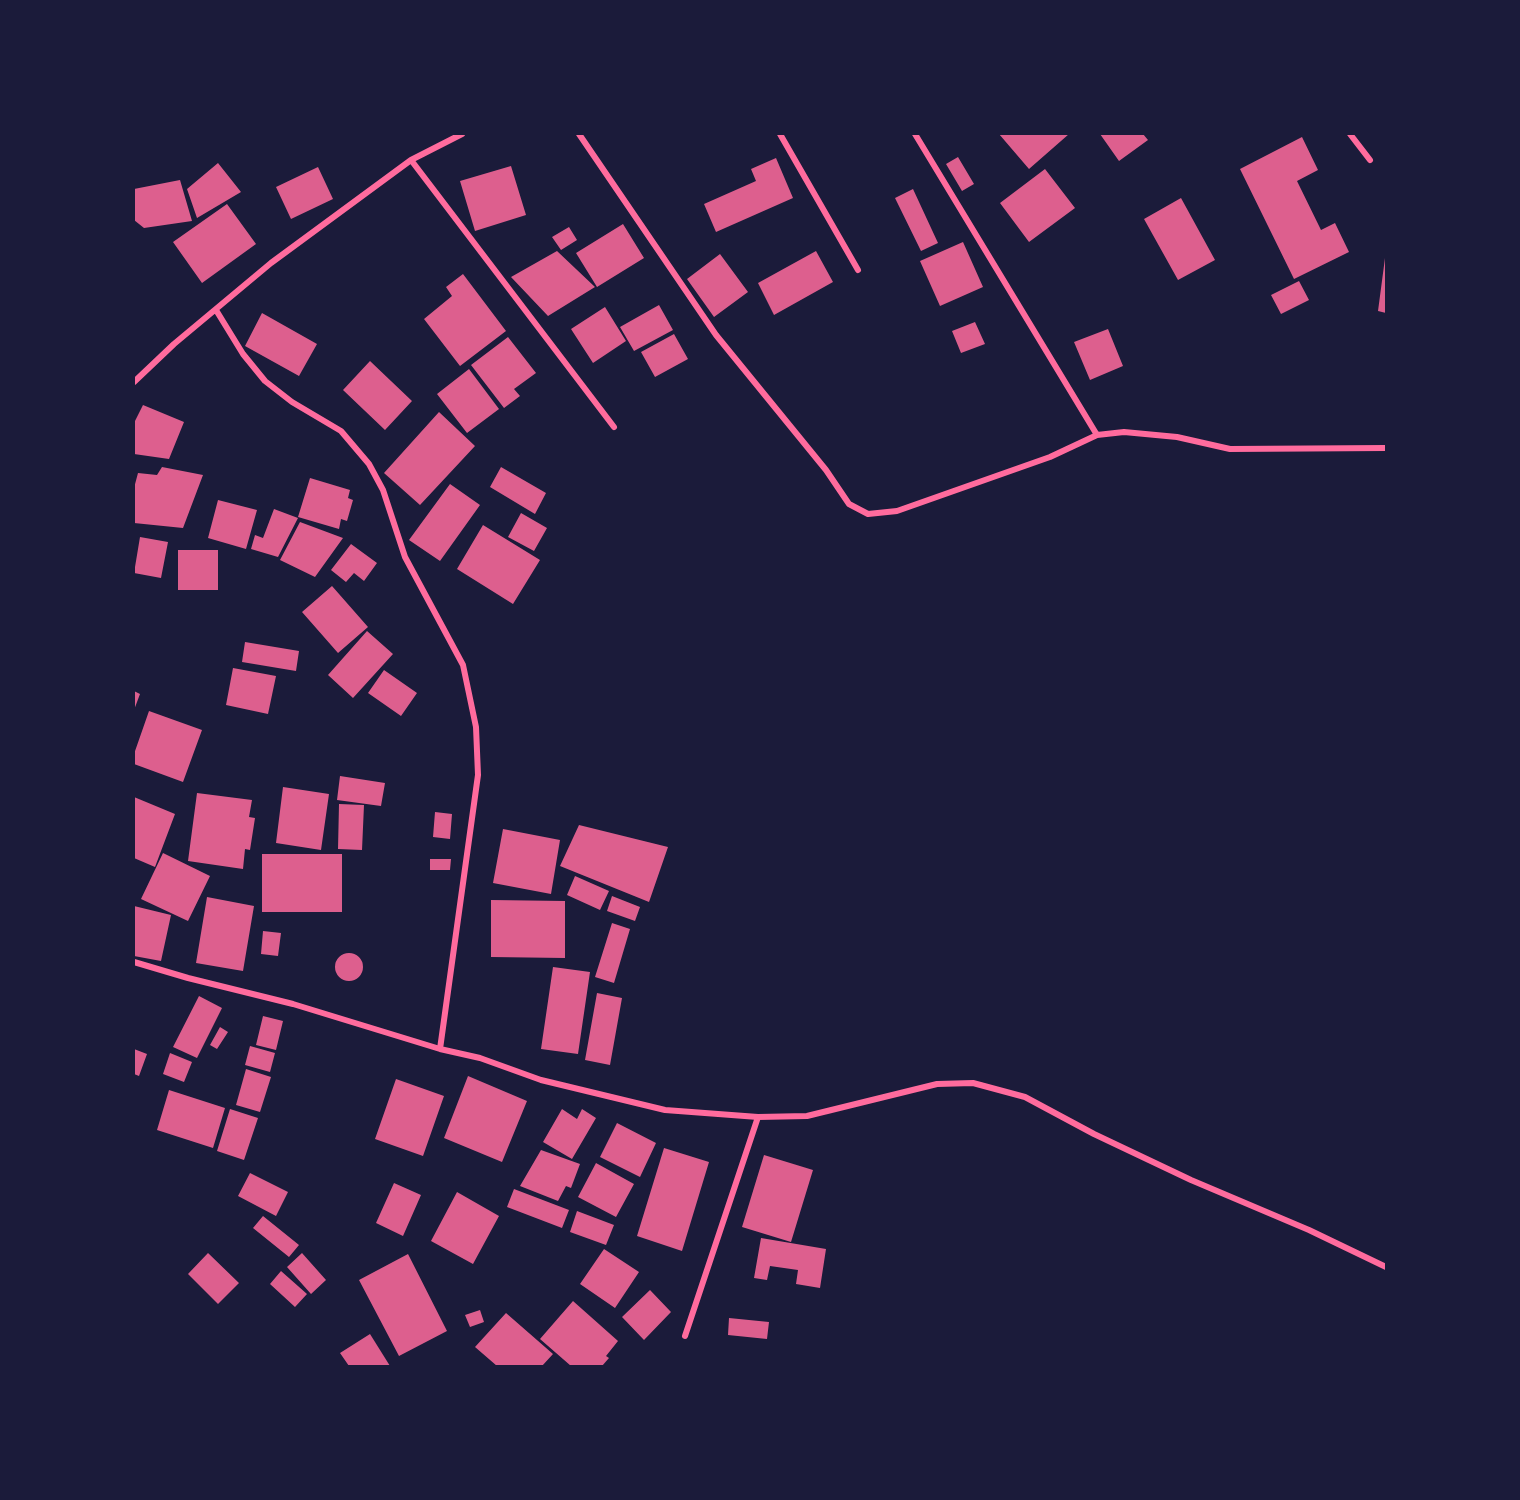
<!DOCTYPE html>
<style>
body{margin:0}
#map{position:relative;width:1520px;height:1500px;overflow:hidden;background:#1b1b3a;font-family:Signika,sans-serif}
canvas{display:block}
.frame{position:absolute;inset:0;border:135px solid #1b1b3a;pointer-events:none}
</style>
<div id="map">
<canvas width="1520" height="1500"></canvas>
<div class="frame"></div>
</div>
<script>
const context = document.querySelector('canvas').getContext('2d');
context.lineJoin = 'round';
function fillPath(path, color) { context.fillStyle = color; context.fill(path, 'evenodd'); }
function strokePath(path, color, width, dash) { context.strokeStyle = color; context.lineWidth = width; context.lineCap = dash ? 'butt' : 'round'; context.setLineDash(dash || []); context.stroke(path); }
fillPath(new Path2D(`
 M 999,134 L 1069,134 L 1029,169 Z
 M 1100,134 L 1143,134 L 1148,140 L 1119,161 Z
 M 1302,137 L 1318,170 L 1297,181 L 1321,230 L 1335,223 L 1349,252 L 1294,279 L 1240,169 Z
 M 958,157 L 974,184 L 962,191 L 946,164 Z
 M 776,158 L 793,198 L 716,232 L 704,204 L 756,181 L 751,169 Z
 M 218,163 L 241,192 L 197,218 L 187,189 Z
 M 511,166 L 526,215 L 475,231 L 460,181 Z
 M 318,167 L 333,199 L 291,219 L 276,187 Z
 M 1045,169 L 1075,208 L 1029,242 L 1000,203 Z
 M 180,180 L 192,221 L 144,228 L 134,220 L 134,189 Z
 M 913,189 L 938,243 L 921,251 L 895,198 Z
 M 1181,198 L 1215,260 L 1178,280 L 1144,219 Z
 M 227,204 L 256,244 L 202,283 L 173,242 Z
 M 623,224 L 644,258 L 597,287 L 576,253 Z
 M 569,227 L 577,240 L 561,250 L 552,237 Z
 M 963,242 L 983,287 L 940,306 L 920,261 Z
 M 557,251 L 595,287 L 548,316 L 511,277 Z
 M 816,251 L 833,282 L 774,315 L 758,283 Z
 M 720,254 L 748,292 L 714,317 L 687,279 Z
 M 1385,258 L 1386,258 L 1386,313 L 1378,311 Z
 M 463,274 L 506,331 L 460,366 L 424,319 L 452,296 L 446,287 Z
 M 1299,281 L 1309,300 L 1281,314 L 1271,295 Z
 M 659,305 L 673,330 L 634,351 L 620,327 Z
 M 605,307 L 626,341 L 593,363 L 571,329 Z
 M 262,313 L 317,344 L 299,376 L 245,346 Z
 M 975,322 L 985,344 L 961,353 L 952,331 Z
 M 1108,329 L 1123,366 L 1090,380 L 1074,342 Z
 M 674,334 L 688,359 L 655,377 L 641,352 Z
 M 508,337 L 536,373 L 514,389 L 520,396 L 504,408 L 471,365 Z
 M 370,361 L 412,401 L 385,430 L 343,390 Z
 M 469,369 L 499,409 L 467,433 L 437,394 Z
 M 143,405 L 184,422 L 169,459 L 134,454 L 134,423 Z
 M 439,412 L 475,446 L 420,505 L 384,473 Z
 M 162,467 L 203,475 L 183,528 L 134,523 L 134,488 L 138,473 L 157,475 Z
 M 501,467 L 546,493 L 535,514 L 490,487 Z
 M 310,478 L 350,490 L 348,498 L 353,500 L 347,521 L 341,519 L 339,529 L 298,517 Z
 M 450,484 L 480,505 L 440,561 L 409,540 Z
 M 218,500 L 257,510 L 246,549 L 208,538 Z
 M 274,509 L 298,518 L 278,557 L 251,549 L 255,535 L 263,538 Z
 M 521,513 L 547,528 L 534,551 L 508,537 Z
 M 300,522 L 343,538 L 315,577 L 280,560 Z
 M 483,525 L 540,560 L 513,604 L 457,569 Z
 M 140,537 L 168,542 L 161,578 L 134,573 Z
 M 351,544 L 377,563 L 364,581 L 354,573 L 346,582 L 331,570 Z
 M 178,550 L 218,550 L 218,590 L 178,590 Z
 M 332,586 L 368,627 L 338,653 L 302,612 Z
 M 367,631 L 393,654 L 353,698 L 328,675 Z
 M 245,642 L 299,651 L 296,671 L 242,662 Z
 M 233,668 L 276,676 L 268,714 L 226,705 Z
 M 384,670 L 417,693 L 401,716 L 368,693 Z
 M 134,691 L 140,694 L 134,710 Z
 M 149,711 L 202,730 L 183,782 L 134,764 L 134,754 Z
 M 340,776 L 385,783 L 381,806 L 337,800 Z
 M 283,787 L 329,794 L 321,850 L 276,843 Z
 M 197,793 L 252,800 L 249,817 L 255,818 L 250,850 L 245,849 L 243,869 L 188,861 Z
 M 134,797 L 175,814 L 155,867 L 134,858 Z
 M 339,804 L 364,805 L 362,850 L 338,849 Z
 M 435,812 L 452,814 L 450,839 L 433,837 Z
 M 579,825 L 668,847 L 649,902 L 560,866 Z
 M 503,829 L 560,840 L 551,894 L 493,883 Z
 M 163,853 L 210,876 L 188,921 L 141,899 Z
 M 262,854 L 342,854 L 342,912 L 262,912 Z
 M 430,859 L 451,859 L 450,870 L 430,870 Z
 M 575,876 L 609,891 L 600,910 L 567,895 Z
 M 612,896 L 640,907 L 635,921 L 607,911 Z
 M 207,897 L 254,906 L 243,971 L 196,963 Z
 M 491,900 L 565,901 L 565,958 L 491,957 Z
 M 134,906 L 171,915 L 161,961 L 134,956 Z
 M 612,923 L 630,929 L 614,983 L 595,977 Z
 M 263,931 L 281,933 L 278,956 L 261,954 Z
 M335 967a14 14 0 1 1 28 0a14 14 0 1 1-28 0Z
 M 553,967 L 590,972 L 578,1054 L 541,1049 Z
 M 597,993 L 622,998 L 610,1065 L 585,1060 Z
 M 199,996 L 222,1008 L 197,1058 L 173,1047 Z
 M 263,1016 L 283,1021 L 276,1050 L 256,1045 Z
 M 220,1027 L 228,1032 L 217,1049 L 210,1045 Z
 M 250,1046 L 275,1053 L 270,1072 L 245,1065 Z
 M 134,1049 L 147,1054 L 139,1076 L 134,1074 Z
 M 170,1053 L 192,1062 L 184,1082 L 163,1074 Z
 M 246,1069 L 271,1077 L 260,1112 L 236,1105 Z
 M 468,1076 L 527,1101 L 502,1162 L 444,1138 Z
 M 396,1079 L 444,1096 L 423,1156 L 375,1139 Z
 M 169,1090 L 225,1108 L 213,1148 L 157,1130 Z
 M 230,1109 L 258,1118 L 244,1160 L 217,1151 Z
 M 562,1109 L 577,1119 L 582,1109 L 596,1118 L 572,1159 L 543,1142 Z
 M 617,1123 L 656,1143 L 640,1177 L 600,1157 Z
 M 664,1148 L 709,1162 L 682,1251 L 637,1236 Z
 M 541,1150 L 580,1164 L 571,1188 L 566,1186 L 558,1201 L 520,1186 Z
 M 764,1155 L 813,1170 L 791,1242 L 742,1227 Z
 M 596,1163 L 634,1184 L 616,1217 L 578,1197 Z
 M 250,1173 L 288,1192 L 276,1216 L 238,1196 Z
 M 394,1183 L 421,1195 L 403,1236 L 376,1223 Z
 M 514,1189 L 569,1210 L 562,1228 L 507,1207 Z
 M 457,1192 L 499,1216 L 473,1264 L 431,1241 Z
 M 577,1211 L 614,1225 L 606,1245 L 570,1232 Z
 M 263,1216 L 299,1245 L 289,1257 L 253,1228 Z
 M 761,1238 L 826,1249 L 820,1288 L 796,1284 L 798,1270 L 770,1266 L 767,1280 L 754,1278 Z
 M 604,1249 L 639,1272 L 615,1308 L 580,1284 Z
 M 208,1253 L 239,1283 L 218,1304 L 188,1274 Z
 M 302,1253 L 326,1280 L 311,1294 L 287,1267 Z
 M 408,1254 L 447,1331 L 399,1356 L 359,1280 Z
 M 281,1271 L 307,1294 L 295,1307 L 270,1284 Z
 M 650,1290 L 671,1312 L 644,1340 L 622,1317 Z
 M 573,1301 L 618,1341 L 606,1356 L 609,1358 L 602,1366 L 571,1366 L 540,1339 Z
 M 480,1310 L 484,1322 L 470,1327 L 465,1315 Z
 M 506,1313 L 553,1354 L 542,1366 L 497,1366 L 475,1347 Z
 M 729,1318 L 769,1322 L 767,1339 L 728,1335 Z
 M 370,1334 L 390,1366 L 349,1366 L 340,1353 Z`), '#dd5f8e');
strokePath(new Path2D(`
 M 579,134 L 716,335 L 826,470 L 849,504 L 868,514 L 897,511 L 1050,457 L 1097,435 L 1124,432 L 1177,437 L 1230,449 L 1386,448
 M 780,134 L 858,270
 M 915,134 L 1097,435
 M 1350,134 L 1370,160
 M 411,160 L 614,427
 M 216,310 L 243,354 L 265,381 L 292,402 L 341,431 L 369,464 L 383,490 L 405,557 L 463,665 L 476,727 L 478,775 L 440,1049
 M 134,382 L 174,344 L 271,263 L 411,160 L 462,134
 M 134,962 L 188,978 L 293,1004 L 440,1049 L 480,1058 L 541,1080 L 665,1110 L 758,1117 L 807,1116 L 937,1084 L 973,1083 L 1025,1097 L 1094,1134 L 1191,1180 L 1309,1230 L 1386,1267
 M 685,1336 L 758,1117`), '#ff6b9d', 6);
</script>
